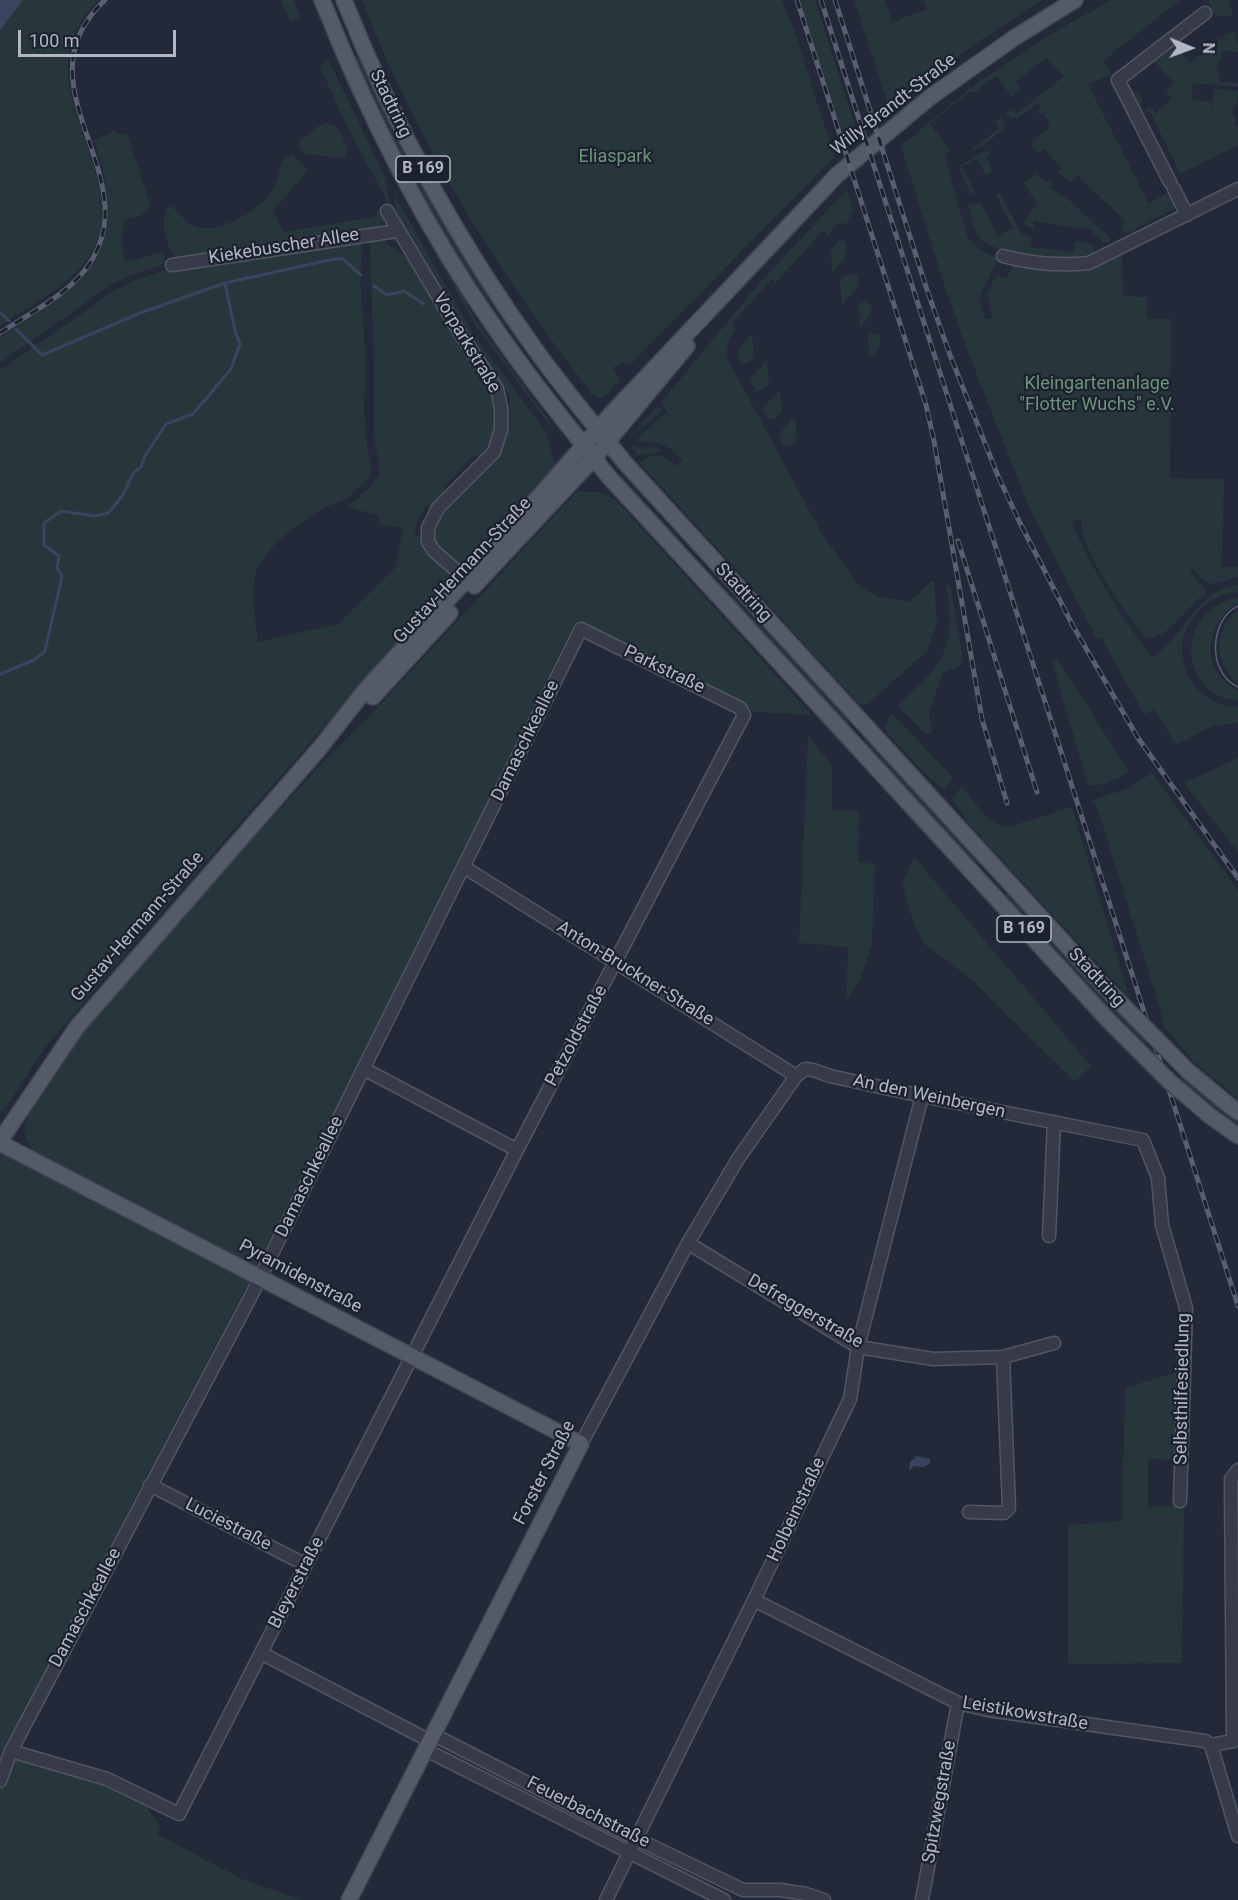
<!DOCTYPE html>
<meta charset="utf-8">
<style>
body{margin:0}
#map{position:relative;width:1238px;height:1900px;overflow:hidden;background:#232938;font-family:Roboto,sans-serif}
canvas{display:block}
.north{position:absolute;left:1160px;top:18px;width:60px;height:60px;-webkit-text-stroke:4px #1c212e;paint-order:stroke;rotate:91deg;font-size:16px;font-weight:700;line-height:24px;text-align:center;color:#b2b6c5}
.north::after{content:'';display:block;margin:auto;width:21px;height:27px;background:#b2b6c5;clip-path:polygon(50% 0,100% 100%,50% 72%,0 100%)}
.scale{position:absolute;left:18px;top:30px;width:158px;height:27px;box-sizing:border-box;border:3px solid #b2b6c5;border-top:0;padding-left:8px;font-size:18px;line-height:21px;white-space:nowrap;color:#b2b6c5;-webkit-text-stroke:4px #1c212e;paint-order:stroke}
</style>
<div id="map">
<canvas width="1238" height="1900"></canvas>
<div class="north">N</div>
<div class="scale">100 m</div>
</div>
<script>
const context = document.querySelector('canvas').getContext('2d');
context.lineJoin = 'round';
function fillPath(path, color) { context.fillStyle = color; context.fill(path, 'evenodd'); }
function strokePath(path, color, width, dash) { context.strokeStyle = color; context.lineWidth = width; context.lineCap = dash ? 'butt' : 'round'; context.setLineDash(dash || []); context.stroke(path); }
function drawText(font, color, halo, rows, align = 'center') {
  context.font = font + ' Roboto,sans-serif'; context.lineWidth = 4.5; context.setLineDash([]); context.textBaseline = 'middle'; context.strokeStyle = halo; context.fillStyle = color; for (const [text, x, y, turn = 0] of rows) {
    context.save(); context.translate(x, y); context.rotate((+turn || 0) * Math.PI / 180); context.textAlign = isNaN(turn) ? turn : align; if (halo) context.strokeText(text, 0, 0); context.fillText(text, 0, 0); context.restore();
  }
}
fillPath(new Path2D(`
 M 0,0 L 99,0 C 11,83 144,176 88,259 C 70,285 26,308 0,326 Z
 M 281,0 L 294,0 L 300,17 L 290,21 Z
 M 312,0 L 315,0 L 432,243 L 477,322 L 551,423 L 549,425 L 475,324 L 430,245 L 348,87 Z
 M 362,0 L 782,0 L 796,36 L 835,158 L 830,161 L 630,365 L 621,362 L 613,368 L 620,380 L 605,397 L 597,398 L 592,394 C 498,273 417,143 362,0 Z
 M 799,0 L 815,0 L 858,135 L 848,143 L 845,136 L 844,137 Z
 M 854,0 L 885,0 L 892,22 L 927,9 L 924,0 L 1043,0 L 979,41 L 889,107 Z
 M 1111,0 L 1180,0 L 1103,61 L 1113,74 L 1088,84 L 1148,203 L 1171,191 L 1177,203 L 1175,208 L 1126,234 L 1120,227 L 1125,221 L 1078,176 L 1072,182 L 1058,173 L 1062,168 L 1044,149 L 1038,154 L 1031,146 L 1033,144 L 1032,142 L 1049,128 L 1048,126 L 1050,124 L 1044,112 L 1040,115 L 1037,111 L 1041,107 L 1038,103 L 1017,119 L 1014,117 L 1012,119 L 1007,113 L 1011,109 L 1016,114 L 1064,76 L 1046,58 L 1015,82 L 1021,90 L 1012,97 L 996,76 L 974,93 L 971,91 L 930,124 L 950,150 L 946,153 L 946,162 L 968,238 L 979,249 L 998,259 L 979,297 L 985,319 L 992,318 L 987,293 L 997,274 L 1006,279 L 1014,264 L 1047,270 L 1122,252 L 1123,296 L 1147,297 L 1147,319 L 1171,319 L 1170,478 L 1224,479 L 1222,567 L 1238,567 L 1238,577 C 1211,584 1214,591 1192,568 L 1190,570 L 1191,573 L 1206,591 L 1205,594 C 1187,605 1166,644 1145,637 C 1124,611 1081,552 1081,519 L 1071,521 C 1093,570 1119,615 1152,657 C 1186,637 1194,590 1238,585 L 1238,592 C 1181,598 1161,669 1211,700 C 1219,705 1229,706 1238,707 L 1238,723 L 1213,726 L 1176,745 L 1155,710 L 1144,714 L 1101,638 L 1097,639 L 1030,509 L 966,347 L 942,278 L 901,146 L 978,82 L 1043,39 Z
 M 1209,0 L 1229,0 L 1233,15 C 1220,19 1209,15 1209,0 Z
 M 1234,31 L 1238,44 L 1238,52 L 1222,51 L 1221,61 L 1218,61 L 1217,71 L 1220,71 L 1219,82 L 1238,83 L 1238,87 L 1193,83 L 1192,100 L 1211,102 L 1212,110 L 1214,89 L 1238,91 L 1237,105 L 1234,105 L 1233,115 L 1236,116 L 1235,126 L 1238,126 L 1238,145 L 1180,174 L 1150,111 L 1142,114 L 1149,107 L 1156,113 L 1172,98 L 1166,91 L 1174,83 L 1154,61 L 1159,58 L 1157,55 L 1173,42 L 1190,63 L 1220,38 L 1222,40 L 1225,38 L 1224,35 Z
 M 370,39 C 422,168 497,290 584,398 L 582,399 C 495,290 422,169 368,41 Z
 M 358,55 L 573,408 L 570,410 C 524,350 477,288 438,223 C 406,170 379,115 353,60 L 354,56 Z
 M 329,61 L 386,179 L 391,208 L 349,130 L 320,67 L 325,62 Z
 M 1127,83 L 1142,98 L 1140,108 L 1137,109 L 1125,84 Z
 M 1001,117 L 1006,124 L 1003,126 L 1004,129 L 984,145 L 972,151 L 971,150 L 999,128 L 995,122 Z
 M 327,123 L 338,128 L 348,148 L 345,155 L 341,158 L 305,154 L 300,148 L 300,140 L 320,125 Z
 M 115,131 L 117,134 L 127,134 L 150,204 L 148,210 L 141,215 L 125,220 L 122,235 L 123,258 L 127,262 L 161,252 L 165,253 C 166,260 164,263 159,266 L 134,274 L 111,285 L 0,363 L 0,338 C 61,296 125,268 104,181 L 106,180 L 94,140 Z
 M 986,150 L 990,155 L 986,158 L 993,171 L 986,176 L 977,159 L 962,167 L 975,192 L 970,194 L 960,168 L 961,165 Z
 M 292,155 L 308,170 L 273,211 L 283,232 L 374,217 L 380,208 L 386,220 L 377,229 L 176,259 C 166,245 160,224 167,208 L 171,206 C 178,212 185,221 192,225 C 218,238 264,208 275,185 C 279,176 280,166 283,158 Z
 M 1037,173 L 1047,183 L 1051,179 L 1053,182 L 1050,188 L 1068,199 L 1110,238 L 1110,242 L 1105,243 L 1093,234 L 1093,230 L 1034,221 L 1033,228 L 1026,226 L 1024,222 L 1037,204 L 1024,183 Z
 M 847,190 L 853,210 L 847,223 L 836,225 L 828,235 L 823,231 L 776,282 L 772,279 L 731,325 L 736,330 L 729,338 L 726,356 L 822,534 L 860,587 L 882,598 L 910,601 L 930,582 L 934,582 L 937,622 L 927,651 L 868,704 L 858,703 L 639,462 C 656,452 663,454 677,466 L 682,460 C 670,446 659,440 640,442 L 637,438 L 666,413 L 672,424 L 662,401 L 762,280 Z
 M 1000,193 L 1021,233 L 1031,237 L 1030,247 L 1073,252 L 1075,241 L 1094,245 L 1093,254 C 1072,268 999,256 981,239 C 973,231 971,215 968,205 L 972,203 L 973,206 L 980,202 L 998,236 L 1013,228 L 996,195 Z
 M 394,194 L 473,334 L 546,432 L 556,469 L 412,634 L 388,654 L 136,941 L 44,1049 L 5,1109 L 0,1112 L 0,370 L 114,291 L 135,280 L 172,268 L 361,240 L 363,249 L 360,275 L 366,363 L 364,412 L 367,445 L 372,468 L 368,479 L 347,499 L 323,508 L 296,526 L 272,547 L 256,569 L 253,597 L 258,642 L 338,624 L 395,568 L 403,528 L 379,524 L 379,516 L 345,506 L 353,502 L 372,485 L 379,475 L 379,466 L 374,438 L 374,366 L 370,255 L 370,243 L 373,239 L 379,238 L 408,258 L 445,320 L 488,385 L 495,403 L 496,424 L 490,446 L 482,458 L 474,455 L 443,487 L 446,494 L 433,509 L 427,505 L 418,520 L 414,535 L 422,536 L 423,538 L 442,514 L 501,451 L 506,432 L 510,396 L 469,338 L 398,219 Z
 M 841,240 L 845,241 C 851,256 841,262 832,273 L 831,249 L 838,241 Z
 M 851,274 L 857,276 L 859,286 L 842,305 L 840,281 L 846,275 Z
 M 866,301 L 872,307 L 871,314 L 860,328 L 859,304 Z
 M 870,333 L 878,334 C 885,345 876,351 869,359 L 868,335 Z
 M 752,334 L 754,358 L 748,363 L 743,363 L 737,356 L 738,350 Z
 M 767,361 L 769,384 L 761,391 L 756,391 L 751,384 L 751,378 Z
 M 780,389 L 782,412 L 774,419 L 769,419 L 764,412 L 764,406 Z
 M 657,407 L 663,410 L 633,435 L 633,433 Z
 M 795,416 L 797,439 L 789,446 L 784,446 L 779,439 L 780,433 Z
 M 632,445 L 642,448 L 656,447 L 661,451 L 639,456 L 632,449 Z
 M 620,474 L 707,570 L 794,660 L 850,723 L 847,723 L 704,572 L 617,477 Z
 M 577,491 L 598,492 L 615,499 L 812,715 L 755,712 L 580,623 L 256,1269 L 35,1154 L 26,1139 L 25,1124 L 31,1109 L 82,1035 L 151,948 L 326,759 L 363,723 Z
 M 946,583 L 949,585 L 951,589 L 963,659 L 961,666 L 943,672 L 929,712 L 932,733 L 929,734 L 924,732 L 898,706 C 907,695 919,687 928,676 C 955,647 951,620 946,583 Z
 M 1238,598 L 1238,604 C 1214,616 1201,653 1220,676 C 1224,682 1232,687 1238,691 L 1238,701 C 1175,694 1176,608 1238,598 Z
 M 1238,610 L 1238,683 C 1213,664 1213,629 1238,610 Z
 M 1057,658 L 1129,772 C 1116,779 1104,786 1088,786 L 1052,661 Z
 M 891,713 L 951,775 L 953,779 L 944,790 L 923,772 L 888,734 L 885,728 Z
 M 808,735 L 832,766 L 832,810 L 859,811 L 858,862 L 875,864 L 872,944 L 860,980 L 846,1001 L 848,947 L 799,943 Z
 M 864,738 L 976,859 L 977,862 L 971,862 L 864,745 Z
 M 1238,758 L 1238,852 L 1184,783 Z
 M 1152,773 L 1238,890 L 1238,1099 L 1192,1060 L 1164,1026 L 1162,1014 L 1102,823 L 1095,803 L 1091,801 L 1128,788 Z
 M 962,786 C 975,801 990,830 1012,826 L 1072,807 L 1130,999 L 969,824 L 952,799 Z
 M 914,857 L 1091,1066 L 1075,1082 L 971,979 L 923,943 L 910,912 L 902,884 Z
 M 1005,894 L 1009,894 L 1147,1043 L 1150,1054 L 1004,898 Z
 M 1180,1074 L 1220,1109 L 1238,1121 L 1238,1127 L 1181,1083 Z
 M 0,1152 L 250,1280 L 121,1525 L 0,1762 Z
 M 1181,1371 L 1180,1460 L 1148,1459 L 1148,1507 L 1184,1505 L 1182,1663 L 1068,1664 L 1068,1525 L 1122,1521 L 1125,1388 Z
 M 15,1757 L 104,1784 L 147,1807 L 160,1827 L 157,1834 L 244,1880 L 302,1900 L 0,1900 L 0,1790 Z`), '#26363a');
fillPath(new Path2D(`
 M 0,0 L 23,0 L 0,30 Z
 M 917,1456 L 930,1459 L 930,1463 L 924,1467 L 914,1466 L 909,1471 L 910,1462 Z`), '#3a4460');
strokePath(new Path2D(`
 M 225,283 L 334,259 L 343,259 L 361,275
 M 374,286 L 387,295 L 404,291 L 424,304
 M 0,312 L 9,321
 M 0,674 L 34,660 L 45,651 L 62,576 L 57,568 L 59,556 L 44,545 L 44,523 L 61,511 L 95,516 L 108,513 L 123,495 L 133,473 L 141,467 L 145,456 L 166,424 L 193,414 L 231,369 L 240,344 L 235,331 L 225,283 L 140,313 L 42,355 L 16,329`), '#3a4460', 3);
const minor = new Path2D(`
 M 1170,182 L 1118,80 L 1205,13
 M 1174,189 L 1187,215
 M 387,211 L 458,330 L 497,389 L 501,408 L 501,430 L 494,452 L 438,508 L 428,528 L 428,542 L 434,551 L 473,585
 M 1003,256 C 1032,264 1058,266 1089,263 L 1238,189
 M 172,265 L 397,231
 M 581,629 L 740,708 L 744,715 L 517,1150 L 179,1814 L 107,1779 L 11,1751 L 251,1296 Z
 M 464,867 L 796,1076
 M 364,1069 L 517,1150
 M 1049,1236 L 1054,1122
 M 688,1243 L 858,1347 L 933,1359 L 1003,1357 L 1054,1343
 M 581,1444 L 688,1243 L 738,1159 L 796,1076 L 805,1069 L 813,1070 L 830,1076 L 922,1096 L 1143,1140 L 1158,1178 L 1162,1225 L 1186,1308 L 1180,1501
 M 150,1485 L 306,1565
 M 969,1512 L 1004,1513 L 1009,1508 L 1003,1357
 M 754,1600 L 958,1703 L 988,1710 L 1205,1741 L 1211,1745
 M 261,1653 L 430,1741
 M 434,1735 L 635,1838 L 743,1890 L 780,1890 L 806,1894 L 824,1900
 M 1211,1745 L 1233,1741 L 1231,1479 L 1238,1470
 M 1211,1745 L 1238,1836
 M 426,1750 L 724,1900
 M 0,1781 L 11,1751
 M 606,1900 L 754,1600 L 850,1399 L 858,1347 L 922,1096
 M 922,1900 L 958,1703`);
const major = new Path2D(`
 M 322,0 C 367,113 423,225 493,325 C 529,378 569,427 609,477 L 1107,1019
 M 344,0 C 394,126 460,246 540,356 C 567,393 596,427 625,463 L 1103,985
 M 474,586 L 594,458 L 687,346
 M 373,697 L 450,613
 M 1224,1101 L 1238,1112
 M 1210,1116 L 1238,1136
 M 0,1141 L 77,1027 L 319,749 L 366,689 L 467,579 L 612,413 L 837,175 L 929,98 L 1014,38 L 1075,0
 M 0,1143 L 581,1444 L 349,1900`);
strokePath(minor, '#525664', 15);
strokePath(major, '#404552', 18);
strokePath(minor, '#373b49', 12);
strokePath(major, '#555a69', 15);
strokePath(new Path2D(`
 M 1238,606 C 1209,620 1207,673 1238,687`), '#595f70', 1.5);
const rail = new Path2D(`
 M 797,0 L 926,405 L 934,441 L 982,719 L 1007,803
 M 821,0 L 1238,1306
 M 835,0 L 926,287 L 950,355 L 998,476 L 1020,523 L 1073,626 L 1138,738 L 1238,878
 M 0,333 C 30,313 70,294 90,263 C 148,174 14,85 105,0
 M 958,541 L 1037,792`);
strokePath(rail, '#595f70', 5);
strokePath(rail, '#1c212e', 3, [9]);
const majorBridge = new Path2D(`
 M 1103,985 L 1188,1071 L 1224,1101
 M 1107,1019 L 1169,1081 L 1210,1116`);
strokePath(majorBridge, '#404552', 18, []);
strokePath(majorBridge, '#555a69', 15);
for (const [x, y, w] of [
 [423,169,54],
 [1024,929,54]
]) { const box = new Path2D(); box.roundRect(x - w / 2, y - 13, w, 26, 4.5); context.fillStyle = '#1c212e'; context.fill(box); strokePath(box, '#b2b6c5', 1.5); }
drawText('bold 16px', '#b2b6c5', null, [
 ["B 169",423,169],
 ["B 169",1024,929]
]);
drawText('18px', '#b2b6c5', '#1c212e', [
 ["Stadtring",390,104,64],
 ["Willy-Brandt-Straße",894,105,-38],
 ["Kiekebuscher Allee",284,247,-9],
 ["Vorparkstraße",466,343,59],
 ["Gustav-Hermann-Straße",463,571,-47],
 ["Stadtring",743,593,47],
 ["Parkstraße",664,670,26],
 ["Damaschkeallee",526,741,-64],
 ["Gustav-Hermann-Straße",138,927,-49],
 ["Anton-Bruckner-Straße",635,974,32],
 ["Stadtring",1096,978,47],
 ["Petzoldstraße",577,1036,-62],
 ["An den Weinbergen",929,1097,12],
 ["Damaschkeallee",310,1177,-64],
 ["Pyramidenstraße",300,1277,28],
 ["Defreggerstraße",805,1312,30],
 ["Selbsthilfesiedlung",1183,1389,-89],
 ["Forster Straße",545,1473,-63],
 ["Holbeinstraße",797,1510,-65],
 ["Luciestraße",228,1525,27],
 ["Bleyerstraße",297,1583,-63],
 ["Damaschkeallee",86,1608,-62],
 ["Leistikowstraße",1025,1714,10],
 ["Spitzwegstraße",940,1802,-80],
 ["Feuerbachstraße",588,1813,27]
]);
drawText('18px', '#6b947b', '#1c212e', [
 ["Eliaspark",615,157],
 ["Kleingartenanlage",1097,384],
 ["\"Flotter Wuchs\" e.V.",1097,405]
]);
</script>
